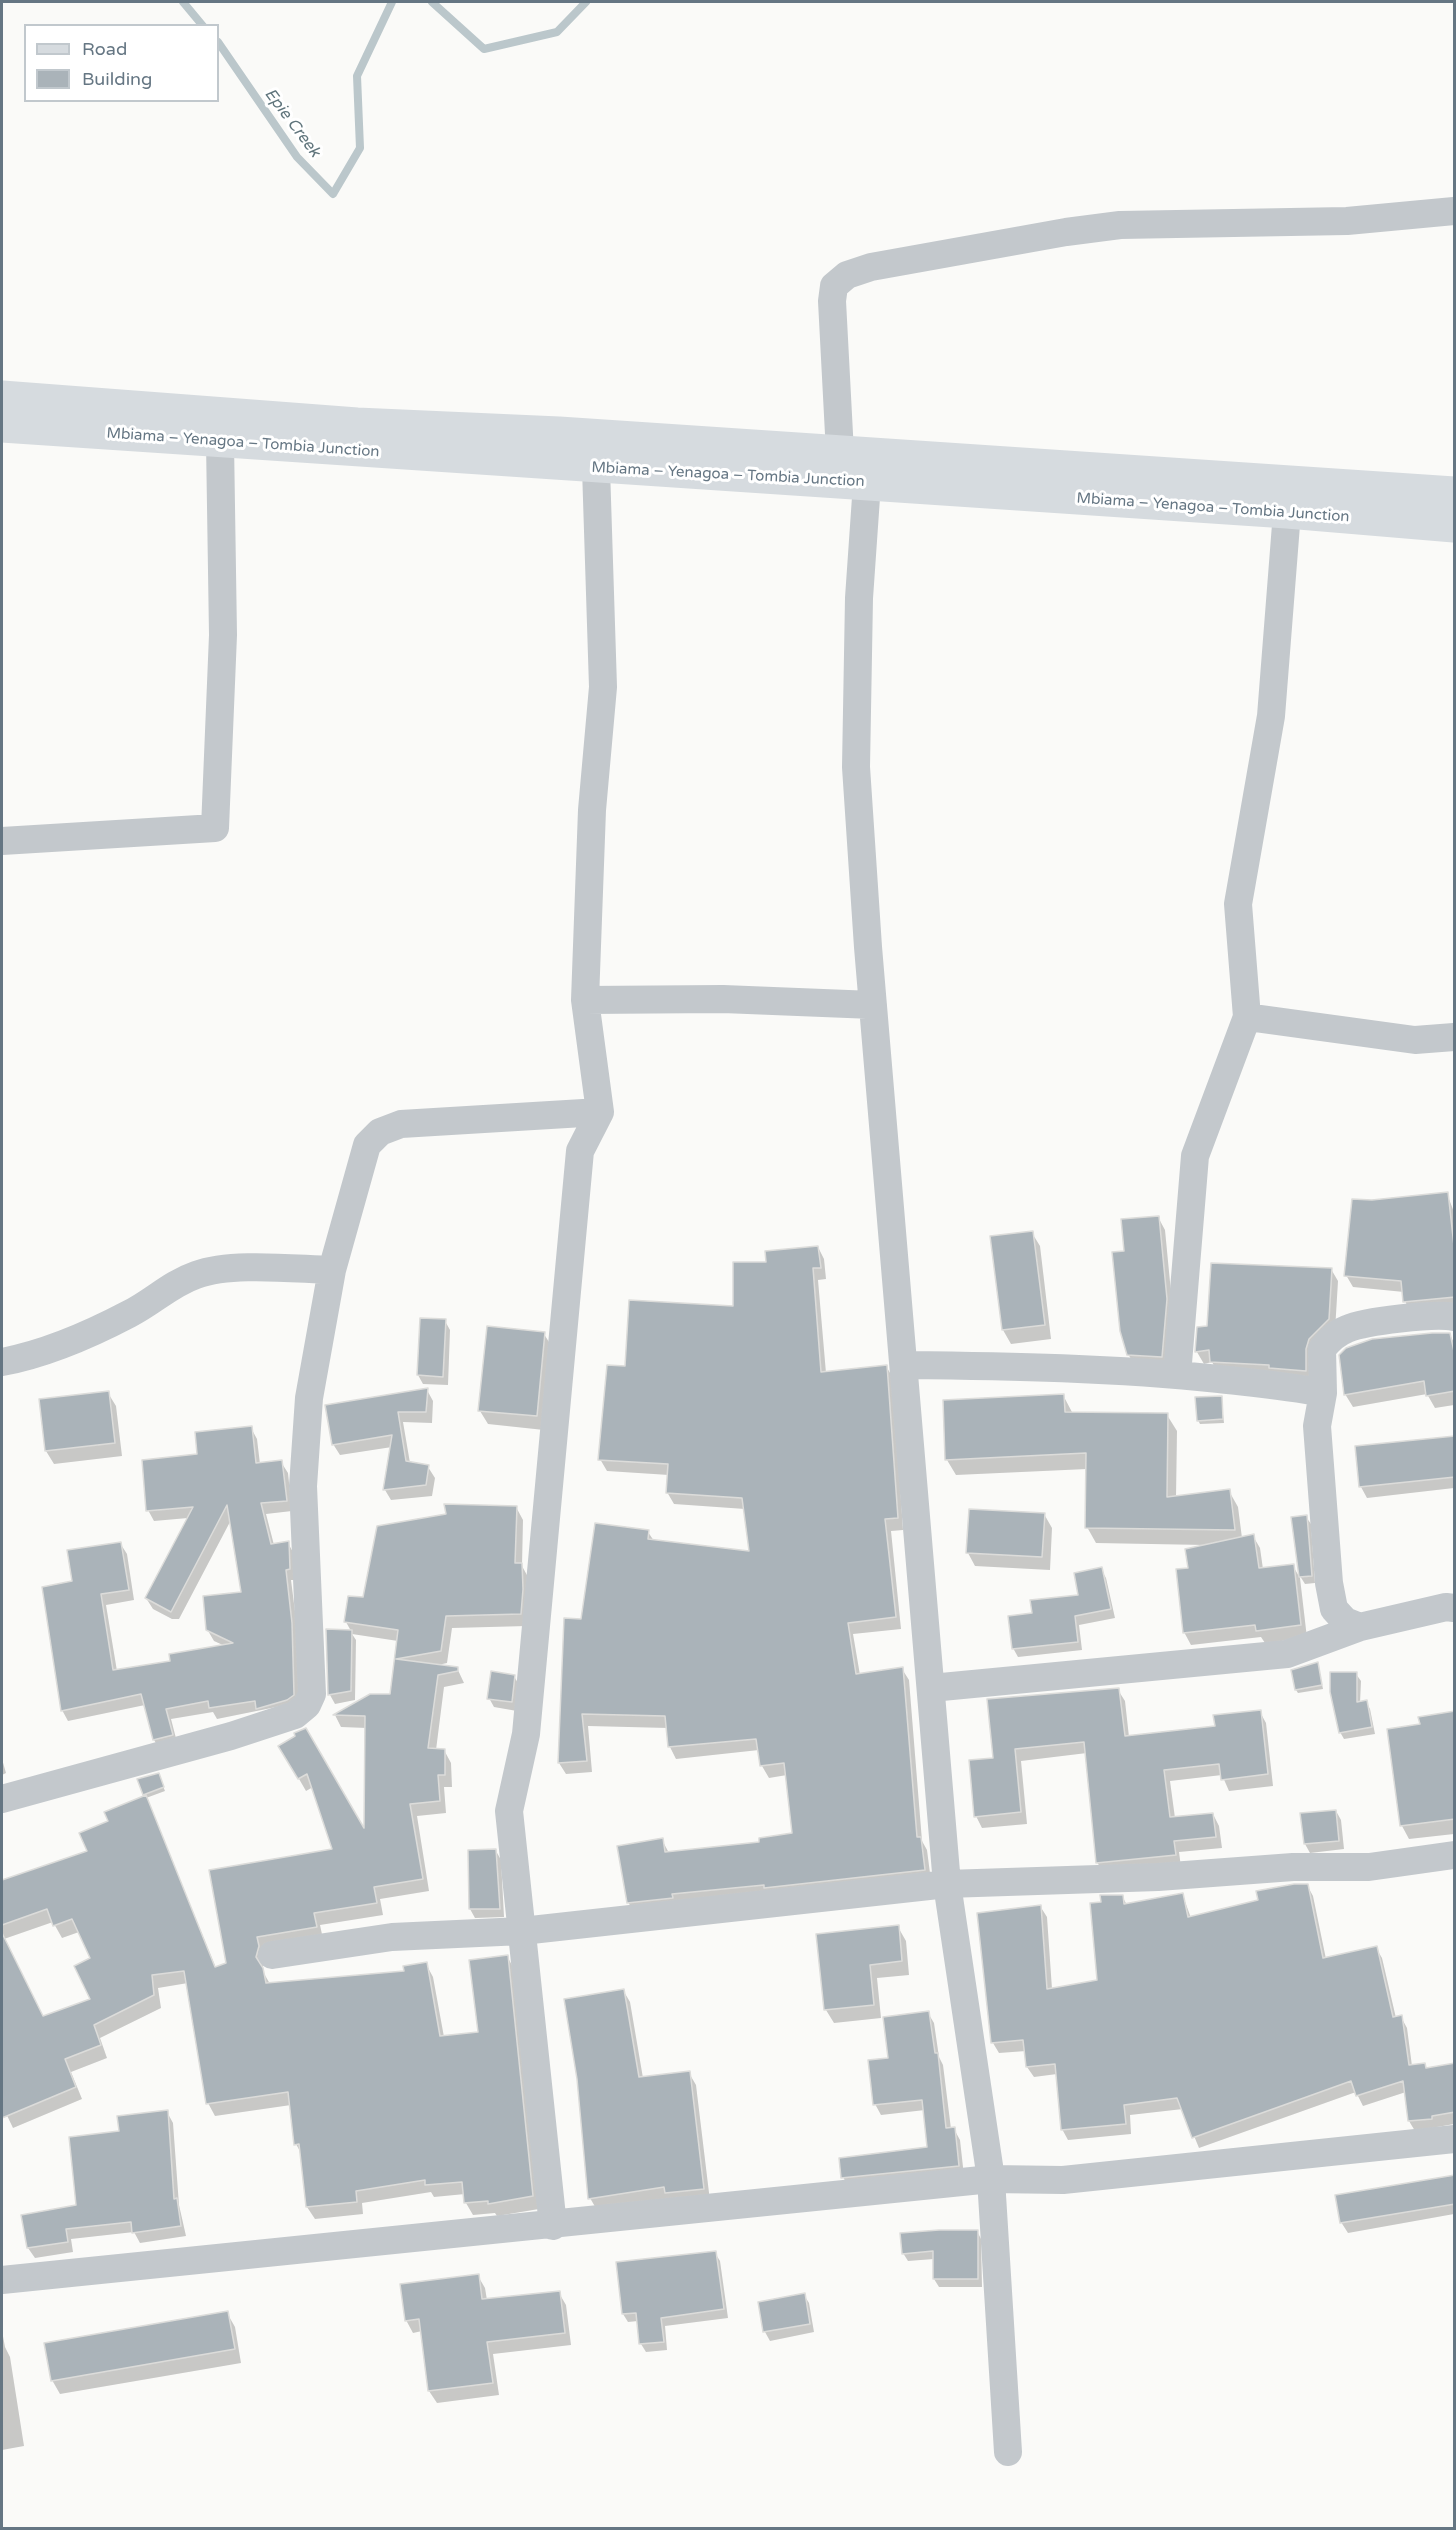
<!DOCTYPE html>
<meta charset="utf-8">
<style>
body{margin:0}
#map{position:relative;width:1456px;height:2530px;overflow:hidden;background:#fafaf8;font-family:"Varela Round",sans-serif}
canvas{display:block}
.frame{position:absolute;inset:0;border:3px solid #657683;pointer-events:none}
.legend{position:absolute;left:24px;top:24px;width:195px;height:78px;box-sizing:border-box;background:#fff;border:2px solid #c1c8cd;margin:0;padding:8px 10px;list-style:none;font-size:18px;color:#657683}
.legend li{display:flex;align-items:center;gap:12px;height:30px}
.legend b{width:30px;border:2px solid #c1c8cd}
</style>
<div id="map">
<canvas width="1456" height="2530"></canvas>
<div class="frame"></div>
<ul class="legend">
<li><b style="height:8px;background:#d6dbdf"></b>Road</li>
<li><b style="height:16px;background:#aab3b9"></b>Building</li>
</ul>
</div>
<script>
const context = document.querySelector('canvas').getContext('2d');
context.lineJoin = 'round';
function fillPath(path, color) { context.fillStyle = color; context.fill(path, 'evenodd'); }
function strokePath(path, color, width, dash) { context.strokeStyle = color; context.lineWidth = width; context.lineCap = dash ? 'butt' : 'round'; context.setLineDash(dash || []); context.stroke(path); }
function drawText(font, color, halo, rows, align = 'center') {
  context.font = font + ' "Varela Round",sans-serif'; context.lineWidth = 6; context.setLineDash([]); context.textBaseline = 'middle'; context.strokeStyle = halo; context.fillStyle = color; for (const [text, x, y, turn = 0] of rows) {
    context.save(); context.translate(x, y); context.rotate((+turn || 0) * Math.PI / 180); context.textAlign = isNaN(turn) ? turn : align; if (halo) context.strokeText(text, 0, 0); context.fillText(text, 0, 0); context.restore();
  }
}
fillPath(new Path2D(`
 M 1447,1194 L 1454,1212 L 1454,1312 L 1411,1313 L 1405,1301 L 1404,1292 L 1353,1287 L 1346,1275 L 1372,1202 Z
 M 1158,1217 L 1165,1230 L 1173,1313 L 1169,1370 L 1136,1367 L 1128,1354 L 1125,1253 Z
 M 1032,1233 L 1040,1246 L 1051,1339 L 1011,1344 L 1003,1330 L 992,1238 Z
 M 818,1247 L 824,1259 L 826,1279 L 818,1280 L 826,1373 L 886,1366 L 893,1378 L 903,1530 L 891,1531 L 901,1629 L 853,1634 L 860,1675 L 902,1669 L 909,1680 L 922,1841 L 927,1850 L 931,1881 L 635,1914 L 628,1902 L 662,1840 L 669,1853 L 761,1844 L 794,1835 L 787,1775 L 769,1778 L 762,1766 L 759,1750 L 676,1759 L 670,1747 L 668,1728 L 588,1726 L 592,1772 L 566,1774 L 559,1763 L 565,1620 L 582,1620 L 648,1532 L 654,1541 L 750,1552 L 745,1509 L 674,1504 L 667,1492 L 669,1475 L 607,1471 L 600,1459 L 626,1367 L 734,1307 L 767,1264 Z
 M 1331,1269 L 1338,1281 L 1335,1331 L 1312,1382 L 1218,1373 L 1212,1362 L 1204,1364 L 1197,1352 L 1199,1329 L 1209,1328 Z
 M 445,1321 L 450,1330 L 448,1385 L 423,1384 L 418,1375 Z
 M 544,1334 L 552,1347 L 544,1430 L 488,1424 L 480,1411 Z
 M 1450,1335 L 1454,1343 L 1454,1405 L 1435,1408 L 1427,1394 L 1353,1407 L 1345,1394 Z
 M 427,1390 L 433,1401 L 432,1423 L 403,1422 L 410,1463 L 428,1467 L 435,1478 L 432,1496 L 391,1500 L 385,1490 L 392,1447 L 340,1455 L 333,1444 Z
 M 108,1393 L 116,1406 L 122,1456 L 54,1464 L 46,1451 Z
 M 1063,1395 L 1073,1414 L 1167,1415 L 1177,1431 L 1176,1498 L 1229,1491 L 1238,1507 L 1242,1538 L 1253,1536 L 1260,1548 L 1263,1569 L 1293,1566 L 1300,1578 L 1307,1638 L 1265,1643 L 1261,1637 L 1191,1645 L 1184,1632 L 1190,1569 L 1205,1545 L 1096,1543 L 1087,1527 L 1087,1469 L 956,1475 L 947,1460 Z
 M 1221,1397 L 1224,1423 L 1200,1424 L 1198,1420 Z
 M 251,1428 L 257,1439 L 260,1464 L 281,1462 L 288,1473 L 292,1511 L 266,1514 L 274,1545 L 288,1543 L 294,1554 L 295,1580 L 291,1580 L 298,1635 L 301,1702 L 217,1719 L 213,1712 L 171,1719 L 178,1746 L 161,1751 L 154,1740 L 145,1705 L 68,1721 L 62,1710 L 73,1582 L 120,1543 L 127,1554 L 134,1600 L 106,1605 L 117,1671 L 171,1662 L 225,1646 L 214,1641 L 207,1629 L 243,1594 L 231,1520 L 179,1619 L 172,1619 L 153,1609 L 146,1598 L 188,1518 L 154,1521 L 148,1510 L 199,1456 Z
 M 1454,1438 L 1454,1488 L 1367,1498 L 1361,1487 Z
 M 516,1507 L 523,1520 L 522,1566 L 528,1577 L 527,1626 L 452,1628 L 447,1663 L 438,1665 L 457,1668 L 464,1683 L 444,1687 L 436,1750 L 444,1750 L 451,1763 L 452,1787 L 444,1787 L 446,1813 L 417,1816 L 429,1891 L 380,1899 L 383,1915 L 320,1925 L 323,1939 L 265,1960 L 262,1970 L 270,1984 L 406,1972 L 426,1964 L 433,1977 L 444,2037 L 480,2033 L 507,1956 L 514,1969 L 539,2209 L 497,2216 L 495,2213 L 473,2215 L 466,2203 L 465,2194 L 434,2197 L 431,2192 L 362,2203 L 363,2214 L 315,2219 L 307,2207 L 302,2155 L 296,2144 L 291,2105 L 215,2116 L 208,2103 L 188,1983 L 158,1988 L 161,2008 L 100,2038 L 107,2058 L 71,2072 L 82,2099 L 13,2128 L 2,2105 L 2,1882 L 89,1852 L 110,1822 L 146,1797 L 144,1794 L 160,1779 L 165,1791 L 146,1798 L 216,1968 L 228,1964 L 334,1850 L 313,1787 L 306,1791 L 280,1746 L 366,1833 L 367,1728 L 341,1727 L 335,1715 L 370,1695 L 391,1696 L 398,1641 L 352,1634 L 356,1640 L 355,1700 L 335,1704 L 330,1695 L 327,1631 L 351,1631 L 346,1622 L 364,1599 ZM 53,1922 L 62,1938 L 79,1932 L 92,1958 L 92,2000 L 43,2018 L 4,1939 Z
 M 1044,1514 L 1052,1528 L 1050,1570 L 975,1566 L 968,1553 Z
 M 1306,1517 L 1311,1524 L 1315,1583 L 1305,1584 L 1300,1576 Z
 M 1101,1569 L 1106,1578 L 1115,1618 L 1079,1625 L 1082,1650 L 1018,1657 L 1013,1648 L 1034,1614 L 1080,1596 Z
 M 1318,1664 L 1323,1689 L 1298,1693 L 1296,1690 Z
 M 1356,1674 L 1361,1681 L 1360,1703 L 1366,1702 L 1370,1709 L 1375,1734 L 1344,1739 L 1340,1732 Z
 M 514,1676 L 519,1685 L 517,1711 L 494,1707 L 489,1698 Z
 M 1118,1690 L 1125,1701 L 1129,1737 L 1216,1727 L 1260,1712 L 1266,1723 L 1273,1786 L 1229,1791 L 1222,1775 L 1170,1781 L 1175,1818 L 1213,1814 L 1219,1826 L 1222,1848 L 1179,1852 L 1181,1867 L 1104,1874 L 1097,1862 L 1087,1753 L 1021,1761 L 1027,1824 L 982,1828 L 976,1816 L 995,1759 Z
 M 1454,1713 L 1454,1834 L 1409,1839 L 1402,1826 L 1422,1726 Z
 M 2,1759 L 6,1773 L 2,1775 Z
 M 1336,1811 L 1341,1820 L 1344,1849 L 1310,1853 L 1305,1844 L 1302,1815 Z
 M 496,1851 L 501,1860 L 504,1917 L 475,1918 L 470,1909 Z
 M 1307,1885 L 1313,1896 L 1326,1959 L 1376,1948 L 1382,1958 L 1396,2018 L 1401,2017 L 1407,2028 L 1412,2066 L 1425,2065 L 1427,2069 L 1454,2064 L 1454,2124 L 1415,2131 L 1409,2121 L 1406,2092 L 1363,2106 L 1356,2092 L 1199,2148 L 1183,2109 L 1130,2115 L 1131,2134 L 1068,2140 L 1062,2129 L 1057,2074 L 1034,2077 L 1027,2067 L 1026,2051 L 999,2053 L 993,2043 L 1040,1906 L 1047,1917 L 1052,1989 L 1099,1982 L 1102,1903 L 1122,1896 L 1127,1905 L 1183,1896 L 1191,1918 L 1259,1902 Z
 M 898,1927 L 906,1941 L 909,1975 L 877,1978 L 881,2018 L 834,2023 L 826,2010 Z
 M 623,1990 L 630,2002 L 643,2078 L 689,2073 L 696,2085 L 710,2201 L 597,2210 L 590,2198 Z
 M 928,2013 L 934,2023 L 939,2057 L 943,2065 L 951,2129 L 954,2129 L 960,2140 L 964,2176 L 849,2188 L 843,2177 L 928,2149 L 925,2110 L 881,2115 L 875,2104 L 890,2060 Z
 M 167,2112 L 173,2123 L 179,2205 L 186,2236 L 140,2243 L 134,2232 L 71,2239 L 73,2252 L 35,2258 L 28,2248 L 78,2207 L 120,2133 Z
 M 1454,2176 L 1454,2214 L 1348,2233 L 1341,2222 Z
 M 977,2231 L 981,2239 L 982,2287 L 939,2287 L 934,2279 L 934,2259 L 908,2261 L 903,2253 Z
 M 715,2253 L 720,2261 L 728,2318 L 665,2326 L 667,2350 L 646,2352 L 641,2344 L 638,2321 L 628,2322 L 623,2314 Z
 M 478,2276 L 485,2288 L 487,2300 L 559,2293 L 566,2305 L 571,2345 L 493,2354 L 499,2395 L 437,2403 L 429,2391 L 422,2331 L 413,2333 L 406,2320 Z
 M 804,2295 L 809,2303 L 814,2332 L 770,2341 L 765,2332 L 759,2303 Z
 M 227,2313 L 235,2327 L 241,2363 L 60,2394 L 52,2380 Z
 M 2,2331 L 5,2347 L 10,2357 L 24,2446 L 2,2450 Z`), '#0003');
strokePath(new Path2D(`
 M 183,2 L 203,26
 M 432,2 L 484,49 L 557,32 L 586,2
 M 218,42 L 297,157 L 333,194 L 360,148 L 357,76 L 392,2`), '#bbc7cb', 8);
const building = new Path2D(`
 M 1448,1192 L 1455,1255 L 1455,1297 L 1403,1302 L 1401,1281 L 1344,1276 L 1352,1199 L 1372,1200 Z
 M 1159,1216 L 1167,1299 L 1162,1357 L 1127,1355 L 1120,1331 L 1112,1252 L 1124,1251 L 1121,1219 Z
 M 1033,1231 L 1045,1325 L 1002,1330 L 990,1236 Z
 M 818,1246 L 821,1268 L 813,1268 L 821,1372 L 887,1365 L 898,1518 L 885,1519 L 896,1617 L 848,1623 L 856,1674 L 903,1667 L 917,1837 L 921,1837 L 925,1870 L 764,1888 L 764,1885 L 672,1894 L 673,1898 L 627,1903 L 617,1846 L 663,1838 L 665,1852 L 759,1842 L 759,1838 L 792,1833 L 784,1763 L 760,1766 L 756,1739 L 668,1747 L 665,1716 L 582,1714 L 587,1761 L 558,1763 L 564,1618 L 581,1619 L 595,1523 L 649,1530 L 648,1539 L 749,1551 L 742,1498 L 666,1493 L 668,1464 L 598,1460 L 607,1365 L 625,1366 L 629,1300 L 733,1306 L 733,1262 L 766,1262 L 765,1251 Z
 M 1211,1263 L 1332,1268 L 1329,1319 L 1309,1339 L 1306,1349 L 1306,1371 L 1269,1368 L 1269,1365 L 1210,1362 L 1209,1350 L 1195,1352 L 1197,1327 L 1207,1326 Z
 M 420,1318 L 446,1319 L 443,1377 L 417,1375 Z
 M 487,1326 L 545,1332 L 537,1416 L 478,1411 Z
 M 1432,1333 L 1450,1333 L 1455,1356 L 1455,1391 L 1426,1396 L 1424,1381 L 1344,1395 L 1339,1355 L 1346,1348 L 1372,1339 Z
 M 428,1388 L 426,1412 L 398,1412 L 406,1461 L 429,1465 L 426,1485 L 383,1490 L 392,1435 L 332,1445 L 325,1405 Z
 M 109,1391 L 115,1443 L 45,1451 L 39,1399 Z
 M 1064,1394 L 1065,1412 L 1168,1413 L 1167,1497 L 1230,1489 L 1235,1530 L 1085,1528 L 1086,1453 L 945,1460 L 943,1400 Z
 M 1222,1396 L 1223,1419 L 1197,1421 L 1195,1397 Z
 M 252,1426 L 256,1463 L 282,1460 L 287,1501 L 261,1503 L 271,1544 L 289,1541 L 290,1569 L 286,1570 L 292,1623 L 294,1695 L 287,1700 L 256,1709 L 255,1701 L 209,1708 L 208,1701 L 166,1709 L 173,1735 L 153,1740 L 141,1694 L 61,1711 L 42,1587 L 72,1581 L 67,1550 L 121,1542 L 129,1590 L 101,1594 L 113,1670 L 170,1661 L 169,1654 L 233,1643 L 206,1630 L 203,1596 L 241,1592 L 227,1505 L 171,1612 L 145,1598 L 193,1507 L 146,1511 L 142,1460 L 197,1454 L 195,1432 Z
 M 1455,1436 L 1455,1477 L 1359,1487 L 1355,1446 Z
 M 444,1504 L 517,1506 L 515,1563 L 522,1563 L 523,1589 L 521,1614 L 446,1616 L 441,1651 L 396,1659 L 458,1667 L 458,1671 L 438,1675 L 428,1748 L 445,1749 L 445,1775 L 438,1775 L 440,1801 L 410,1804 L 423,1879 L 374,1887 L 377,1903 L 314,1913 L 317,1927 L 257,1937 L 259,1946 L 256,1957 L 263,1968 L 266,1983 L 404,1971 L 403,1966 L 427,1962 L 440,2036 L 478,2032 L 469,1960 L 508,1955 L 533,2196 L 488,2204 L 488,2201 L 464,2203 L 462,2182 L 425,2185 L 425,2180 L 356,2191 L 357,2202 L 306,2207 L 299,2144 L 294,2145 L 288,2092 L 206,2104 L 184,1971 L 152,1975 L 154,1995 L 94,2025 L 101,2045 L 65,2059 L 76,2087 L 2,2118 L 2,1933 L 43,2016 L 90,1999 L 74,1966 L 90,1958 L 72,1919 L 53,1926 L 47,1909 L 2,1925 L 2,1880 L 87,1851 L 79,1833 L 108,1821 L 104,1812 L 146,1795 L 215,1967 L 226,1963 L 209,1870 L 332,1849 L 307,1774 L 298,1779 L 278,1746 L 295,1736 L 294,1733 L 306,1728 L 364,1828 L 365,1716 L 333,1715 L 370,1694 L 390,1694 L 398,1630 L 344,1622 L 348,1596 L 363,1597 L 377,1526 L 446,1514 Z
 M 969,1509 L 1045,1513 L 1042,1557 L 966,1553 Z
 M 1307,1515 L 1312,1576 L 1299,1577 L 1291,1517 Z
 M 1254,1534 L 1259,1568 L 1294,1564 L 1301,1625 L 1256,1631 L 1255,1625 L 1183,1633 L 1176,1569 L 1188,1568 L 1185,1549 Z
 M 1102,1567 L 1111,1609 L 1075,1616 L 1078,1642 L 1012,1649 L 1008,1616 L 1032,1613 L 1030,1600 L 1078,1595 L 1074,1573 Z
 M 326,1629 L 352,1630 L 351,1691 L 328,1695 Z
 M 1318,1662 L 1322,1685 L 1295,1690 L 1291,1670 Z
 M 491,1671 L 515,1675 L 512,1702 L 487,1699 Z
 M 1330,1672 L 1357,1672 L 1357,1702 L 1367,1700 L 1372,1727 L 1339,1733 L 1330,1692 Z
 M 1119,1688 L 1125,1736 L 1215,1726 L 1213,1715 L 1261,1710 L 1268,1774 L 1221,1780 L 1219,1764 L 1164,1770 L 1170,1817 L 1213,1813 L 1216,1837 L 1174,1841 L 1176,1855 L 1096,1863 L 1084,1742 L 1015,1749 L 1021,1812 L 974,1817 L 969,1760 L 993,1758 L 987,1699 Z
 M 1455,1711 L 1455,1819 L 1400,1826 L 1387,1729 L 1420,1724 L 1418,1717 Z
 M 159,1773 L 164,1787 L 143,1795 L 137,1779 Z
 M 1336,1810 L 1339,1841 L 1304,1844 L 1300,1813 Z
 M 496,1849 L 500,1909 L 469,1909 L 468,1850 Z
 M 1294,1884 L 1308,1884 L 1323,1958 L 1377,1946 L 1393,2017 L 1402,2015 L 1409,2065 L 1425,2063 L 1426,2068 L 1455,2063 L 1455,2112 L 1432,2116 L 1432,2119 L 1408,2121 L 1403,2081 L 1356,2096 L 1351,2081 L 1192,2138 L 1177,2098 L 1124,2105 L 1126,2124 L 1061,2130 L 1055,2064 L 1026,2067 L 1023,2040 L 991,2043 L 977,1913 L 1041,1905 L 1047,1989 L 1097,1980 L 1090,1903 L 1101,1902 L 1100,1895 L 1123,1895 L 1124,1904 L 1183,1893 L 1188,1917 L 1258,1900 L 1256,1891 Z
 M 899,1925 L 902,1961 L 870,1965 L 874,2005 L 824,2010 L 816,1934 Z
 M 624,1989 L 639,2077 L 690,2071 L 704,2189 L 665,2193 L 664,2187 L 588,2199 L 577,2079 L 564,1999 Z
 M 929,2011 L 935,2053 L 938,2053 L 946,2128 L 955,2127 L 959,2166 L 841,2178 L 839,2158 L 927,2147 L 922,2100 L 873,2105 L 868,2060 L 888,2058 L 883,2017 Z
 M 168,2110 L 174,2199 L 177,2198 L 181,2226 L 132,2233 L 131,2222 L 66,2229 L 68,2242 L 27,2248 L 21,2215 L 76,2205 L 69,2137 L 119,2131 L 117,2116 Z
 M 1455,2175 L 1455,2204 L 1340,2223 L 1335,2195 Z
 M 939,2230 L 978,2230 L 978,2279 L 933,2279 L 933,2251 L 902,2254 L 900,2233 Z
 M 716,2251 L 724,2309 L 661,2318 L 664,2342 L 639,2344 L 636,2313 L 622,2314 L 616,2262 Z
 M 479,2274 L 482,2299 L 560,2291 L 565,2333 L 487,2342 L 493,2383 L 428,2391 L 419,2319 L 405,2321 L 400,2284 Z
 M 805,2293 L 810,2324 L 763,2332 L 758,2302 Z
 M 228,2311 L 235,2349 L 51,2381 L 44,2343 Z`);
fillPath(building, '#aab3b9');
strokePath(building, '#dcdcda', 1.5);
strokePath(new Path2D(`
 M 840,453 L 832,301 L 834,286 L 847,275 L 871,267 L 1066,232 L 1120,225 L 1347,221 L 1454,211
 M 867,483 L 859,598 L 856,767 L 868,947 L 947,1884 L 991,2179 L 1008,2452
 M 2,841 L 215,828 L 223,635 L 220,442
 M 585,1000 L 723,999 L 873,1005
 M 1247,1017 L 1415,1040 L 1454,1037
 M 2,1362 C 45,1354 91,1334 129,1314 C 153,1302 170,1284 196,1275 C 232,1262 293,1269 332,1270
 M 905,1365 C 1010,1366 1115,1368 1219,1379 C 1254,1383 1289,1386 1323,1393 L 1317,1426 L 1329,1583 L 1334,1609 L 1345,1621 L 1360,1627 L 1446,1607 L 1454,1608
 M 1177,1375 L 1195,1156 L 1247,1017 L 1238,904 L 1271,716 L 1287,512
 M 1323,1393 L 1322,1349 C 1329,1340 1336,1333 1347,1329 C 1365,1321 1435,1313 1454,1317
 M 931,1688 L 1287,1654 L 1360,1627
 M 2,1799 L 231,1736 L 295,1715 L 307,1705 L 312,1694 L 303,1486 L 309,1398 L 332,1270 L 367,1145 L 380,1132 L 401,1124 L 600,1112
 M 272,1955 L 392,1937 L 522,1931 L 947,1884 L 1158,1877 L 1293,1867 L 1369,1867 L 1454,1855
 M 553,2226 L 509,1811 L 526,1734 L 580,1151 L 600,1112 L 585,1000 L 592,810 L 603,687 L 596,468
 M 2,2280 L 991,2179 L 1063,2180 L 1454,2139`), '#c3c8cc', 28);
strokePath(new Path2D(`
 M 2,397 L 357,424 L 559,433 L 1454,493
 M 2,426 L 1287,512 L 1454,526`), '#d6dbdf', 33);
drawText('15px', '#657683', '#fff', [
 ["Mbiama – Yenagoa – Tombia Junction",243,443,4],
 ["Mbiama – Yenagoa – Tombia Junction",728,475,3],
 ["Mbiama – Yenagoa – Tombia Junction",1213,508,4]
]);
drawText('italic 16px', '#60757c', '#fff', [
 ["Epie Creek",292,123,53]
]);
</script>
